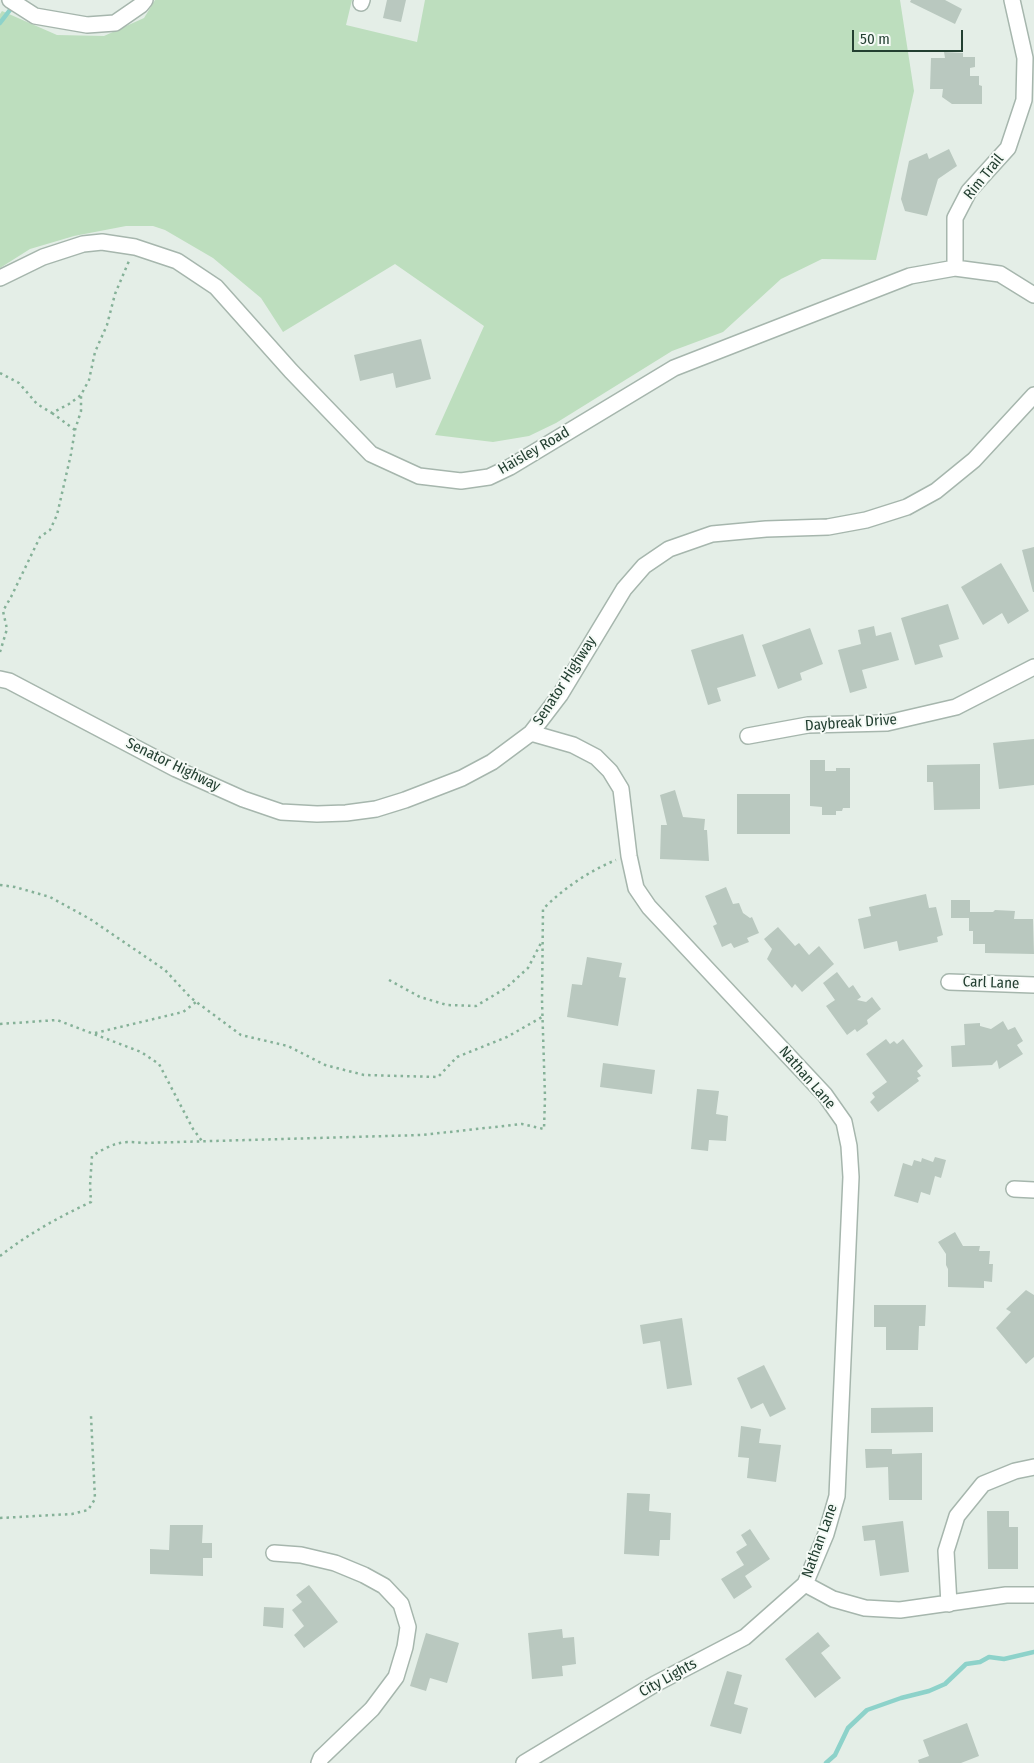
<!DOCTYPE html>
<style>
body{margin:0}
#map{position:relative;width:1034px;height:1763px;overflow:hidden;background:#e4eee7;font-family:"Fira Sans Condensed",sans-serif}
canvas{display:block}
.scale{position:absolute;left:852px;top:30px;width:111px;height:22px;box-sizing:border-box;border:2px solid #233f31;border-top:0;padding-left:6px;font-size:15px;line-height:18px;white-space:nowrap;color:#233f31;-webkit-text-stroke:4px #f5faf6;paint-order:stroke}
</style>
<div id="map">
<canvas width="1034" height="1763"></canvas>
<div class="scale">50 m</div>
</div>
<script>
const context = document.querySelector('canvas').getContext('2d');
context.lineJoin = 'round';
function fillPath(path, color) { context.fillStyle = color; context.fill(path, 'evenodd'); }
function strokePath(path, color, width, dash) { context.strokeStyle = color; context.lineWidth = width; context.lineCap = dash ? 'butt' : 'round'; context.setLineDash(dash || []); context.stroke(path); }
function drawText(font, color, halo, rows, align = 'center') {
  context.font = font + ' "Fira Sans Condensed",sans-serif'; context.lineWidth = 4; context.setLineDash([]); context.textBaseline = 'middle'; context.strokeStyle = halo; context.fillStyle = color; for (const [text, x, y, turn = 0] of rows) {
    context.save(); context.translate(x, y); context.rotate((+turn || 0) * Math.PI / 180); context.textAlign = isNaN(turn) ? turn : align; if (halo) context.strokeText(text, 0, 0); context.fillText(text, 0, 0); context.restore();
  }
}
fillPath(new Path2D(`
 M 155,0 L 352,0 L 346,25 L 417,42 L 425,0 L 900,0 L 914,91 L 876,260 L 822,259 L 781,279 L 723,332 L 672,351 L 556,423 L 529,436 L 493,442 L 435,435 L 484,326 L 395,264 L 283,332 L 261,298 L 213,258 L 165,230 L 153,226 L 126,226 L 74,236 L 30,249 L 0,268 L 0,14 L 2,11 L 57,35 L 104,36 L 144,18 Z`), '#bddebe');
strokePath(new Path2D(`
 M 0,23 L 13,6
 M 826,1763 L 835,1755 L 848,1728 L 867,1710 L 901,1698 L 929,1691 L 945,1684 L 966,1664 L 980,1662 L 989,1657 L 1004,1659 L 1034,1652`), '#8dd2ca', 4.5);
fillPath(new Path2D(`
 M 387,0 L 406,0 L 401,22 L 383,18 Z
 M 911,0 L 945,0 L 962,9 L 955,24 L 910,2 Z
 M 944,52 L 963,53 L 963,57 L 975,57 L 975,67 L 970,68 L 970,76 L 979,76 L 979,85 L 982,86 L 982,104 L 952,104 L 942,97 L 943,89 L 930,89 L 931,58 L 945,58 Z
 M 949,149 L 957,166 L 938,179 L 927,216 L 905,211 L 901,199 L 909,161 L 927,153 L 929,159 Z
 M 421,339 L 431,379 L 396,388 L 393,373 L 360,381 L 354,355 Z
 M 1034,547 L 1034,592 L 1033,592 L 1022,550 Z
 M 1001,563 L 1029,611 L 1008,624 L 1002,613 L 983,625 L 961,587 Z
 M 948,604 L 959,639 L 939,645 L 943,657 L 915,665 L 901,618 Z
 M 874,626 L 876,636 L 891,632 L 899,660 L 862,670 L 867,688 L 850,693 L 838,650 L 861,644 L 858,630 Z
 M 810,628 L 823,664 L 800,673 L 802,680 L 778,689 L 762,645 Z
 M 743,634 L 756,676 L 717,688 L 721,701 L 708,705 L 691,650 Z
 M 1034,739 L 1034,785 L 999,789 L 993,743 Z
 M 810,760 L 825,760 L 825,771 L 836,771 L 836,768 L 850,768 L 850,808 L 843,808 L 842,811 L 836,811 L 836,815 L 822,815 L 822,807 L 810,806 Z
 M 980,764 L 980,809 L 934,810 L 933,782 L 927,782 L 927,765 Z
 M 675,790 L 683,817 L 705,819 L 704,830 L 707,830 L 709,861 L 660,859 L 661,825 L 667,825 L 660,795 Z
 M 737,794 L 790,794 L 790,834 L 737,834 Z
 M 726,887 L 733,904 L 739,903 L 743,913 L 750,918 L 752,917 L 759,933 L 747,938 L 749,942 L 734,948 L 731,943 L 722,947 L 713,926 L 717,924 L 705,896 Z
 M 926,894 L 929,908 L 936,907 L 943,935 L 937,937 L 938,942 L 899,951 L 897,941 L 864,949 L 858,919 L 871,916 L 869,907 Z
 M 951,900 L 970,900 L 970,912 L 993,912 L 995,910 L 1015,911 L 1014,919 L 1033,919 L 1034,954 L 985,953 L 985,944 L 973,944 L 973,931 L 969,931 L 969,918 L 951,918 Z
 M 778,927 L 795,946 L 799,943 L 809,955 L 819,946 L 834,964 L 802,992 L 795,984 L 792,988 L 767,959 L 772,949 L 764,939 Z
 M 587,957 L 622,963 L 619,977 L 626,978 L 618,1026 L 567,1017 L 572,984 L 582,985 Z
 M 837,972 L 849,988 L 853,985 L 861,997 L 857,1000 L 866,1002 L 872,997 L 881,1009 L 867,1020 L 868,1024 L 857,1032 L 855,1029 L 847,1035 L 826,1006 L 835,1000 L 823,983 Z
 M 1003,1021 L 1008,1030 L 1015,1027 L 1023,1041 L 1017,1045 L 1023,1054 L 999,1069 L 997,1060 L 992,1065 L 952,1067 L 951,1046 L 965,1045 L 964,1024 L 980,1023 L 980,1026 L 991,1029 Z
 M 886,1039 L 890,1044 L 894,1041 L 897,1044 L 903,1039 L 923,1066 L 917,1071 L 921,1076 L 917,1078 L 919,1081 L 878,1112 L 870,1102 L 875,1097 L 872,1093 L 887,1082 L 866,1054 Z
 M 603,1063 L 655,1070 L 652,1094 L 600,1087 Z
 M 697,1089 L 719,1091 L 716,1114 L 728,1116 L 726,1141 L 709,1140 L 708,1151 L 691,1149 Z
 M 935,1157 L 946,1160 L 941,1178 L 935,1176 L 930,1195 L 921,1192 L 918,1203 L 894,1196 L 903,1163 L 912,1166 L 914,1160 L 921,1162 L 922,1158 L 933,1162 Z
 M 955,1232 L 963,1246 L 980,1246 L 979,1251 L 990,1251 L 989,1264 L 993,1264 L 992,1282 L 984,1281 L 984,1288 L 948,1287 L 948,1269 L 946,1265 L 946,1254 L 938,1242 Z
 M 1026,1290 L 1034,1295 L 1034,1357 L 1026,1364 L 996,1328 L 1011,1312 L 1006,1309 Z
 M 874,1305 L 926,1305 L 925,1326 L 919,1326 L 918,1350 L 886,1350 L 886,1327 L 874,1327 Z
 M 682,1318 L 692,1385 L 667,1389 L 660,1341 L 643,1344 L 640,1325 Z
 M 764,1365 L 786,1409 L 770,1417 L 763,1403 L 751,1409 L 737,1378 Z
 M 933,1407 L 933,1432 L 871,1433 L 871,1408 Z
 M 741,1426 L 761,1429 L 759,1443 L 781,1445 L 776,1482 L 747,1478 L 749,1458 L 738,1457 Z
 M 865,1449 L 892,1449 L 892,1454 L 922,1453 L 922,1500 L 889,1500 L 888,1467 L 866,1468 Z
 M 627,1493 L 650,1494 L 649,1511 L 671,1513 L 670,1540 L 660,1540 L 659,1556 L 624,1554 Z
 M 987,1511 L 1009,1511 L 1009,1527 L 1018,1527 L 1018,1569 L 988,1569 Z
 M 903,1521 L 909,1572 L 880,1576 L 875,1540 L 864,1541 L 862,1526 Z
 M 170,1525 L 203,1525 L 202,1543 L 212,1543 L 212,1558 L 203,1558 L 203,1576 L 150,1574 L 150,1549 L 169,1550 Z
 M 750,1529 L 770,1559 L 745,1576 L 752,1587 L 734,1599 L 721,1579 L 744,1565 L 736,1552 L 747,1545 L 741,1535 Z
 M 309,1585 L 338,1622 L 304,1648 L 294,1635 L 304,1626 L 292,1610 L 302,1602 L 296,1595 Z
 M 264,1607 L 284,1608 L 283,1628 L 263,1626 Z
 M 562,1629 L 563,1638 L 574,1637 L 576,1664 L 562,1666 L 563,1676 L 532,1679 L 528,1633 Z
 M 818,1632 L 830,1646 L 821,1653 L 841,1678 L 815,1698 L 785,1659 Z
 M 426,1633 L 459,1643 L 447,1683 L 430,1678 L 426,1691 L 410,1686 Z
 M 727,1671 L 742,1675 L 734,1704 L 748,1708 L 741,1734 L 710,1726 Z
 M 967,1723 L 979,1756 L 961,1763 L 919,1763 L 918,1760 L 929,1756 L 923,1740 Z`), '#b9c8bf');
const minor = new Path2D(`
 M 10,0 L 35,16 L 87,25 L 115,23 L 141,5 L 145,0
 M 361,3 L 362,0
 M 955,268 L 955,218 L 969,191 L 1008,148 L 1024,100 L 1025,58 L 1012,0
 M 0,278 L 43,257 L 83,244 L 102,242 L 135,247 L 177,261 L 216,287 L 291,371 L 371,454 L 419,476 L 461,481 L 489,477 L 510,467 L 674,368 L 910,276 L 955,268 L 1000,274 L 1034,295
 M 0,679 L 9,681 L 176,769 L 243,799 L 281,812 L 317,814 L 346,813 L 376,809 L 405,800 L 462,778 L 492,762 L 531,733 L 560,695 L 624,589 L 644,566 L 669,549 L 712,534 L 766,529 L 828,527 L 866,520 L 907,507 L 936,491 L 974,460 L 1034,395
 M 748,736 L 808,725 L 887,723 L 956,707 L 1034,667
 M 949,982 L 1034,985
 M 1014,1189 L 1034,1190
 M 274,1553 L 301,1555 L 335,1563 L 364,1575 L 384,1586 L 401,1604 L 408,1627 L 405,1647 L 396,1677 L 372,1709 L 321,1758 L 319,1763
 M 805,1584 L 833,1599 L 865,1608 L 900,1610 L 1006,1595 L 1034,1595
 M 949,1604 L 946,1551 L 957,1516 L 983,1484 L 1015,1471 L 1034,1467
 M 524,1763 L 655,1684 L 745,1637 L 805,1584 L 826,1534 L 837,1496 L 851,1177 L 849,1146 L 844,1122 L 825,1095 L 649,907 L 636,888 L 629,856 L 621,789 L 610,771 L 596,757 L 573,745 L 531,733`);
strokePath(minor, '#a6b6ad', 18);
strokePath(new Path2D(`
 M 0,373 L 19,383 L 37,404 L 52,413 L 69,404 L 81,395 L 89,380 L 95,352 L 107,325 L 115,294 L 129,261
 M 52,413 L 75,430
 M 0,652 L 7,629 L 3,611 L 11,597 L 40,537 L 50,530 L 57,515 L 71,454 L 75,430 L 81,411 L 81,395
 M 0,885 L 15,887 L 50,897 L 90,919 L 165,970 L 191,998 L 241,1035 L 288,1046 L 325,1065 L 364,1075 L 438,1077 L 457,1057 L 507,1037 L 542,1017
 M 389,980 L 420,997 L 447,1005 L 476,1006 L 506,988 L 528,968 L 542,941
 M 0,1024 L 57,1020 L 141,1052 L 159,1064 L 193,1129 L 202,1141
 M 95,1033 L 183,1012 L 196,1002
 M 0,1256 C 28,1234 59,1217 91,1202 L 90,1186 L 92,1156 C 112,1144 120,1140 143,1143 L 422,1135 L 522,1124 L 544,1129 L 545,1097 L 542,1001 L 543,909 C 564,888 589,871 616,860
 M 0,1518 L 72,1514 L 88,1510 L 95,1499 L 91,1416`), '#85b198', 2.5, [2.5, 4]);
strokePath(minor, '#fff', 15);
drawText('15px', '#233f31', '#f5faf6', [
 ["Rim Trail",984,177,-51],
 ["Haisley Road",534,451,-30],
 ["Senator Highway",565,681,-57],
 ["Daybreak Drive",851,723,-4],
 ["Senator Highway",173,765,26],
 ["Carl Lane",991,983,2],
 ["Nathan Lane",807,1078,49],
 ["Nathan Lane",820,1541,-70],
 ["City Lights",668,1678,-29]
]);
</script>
